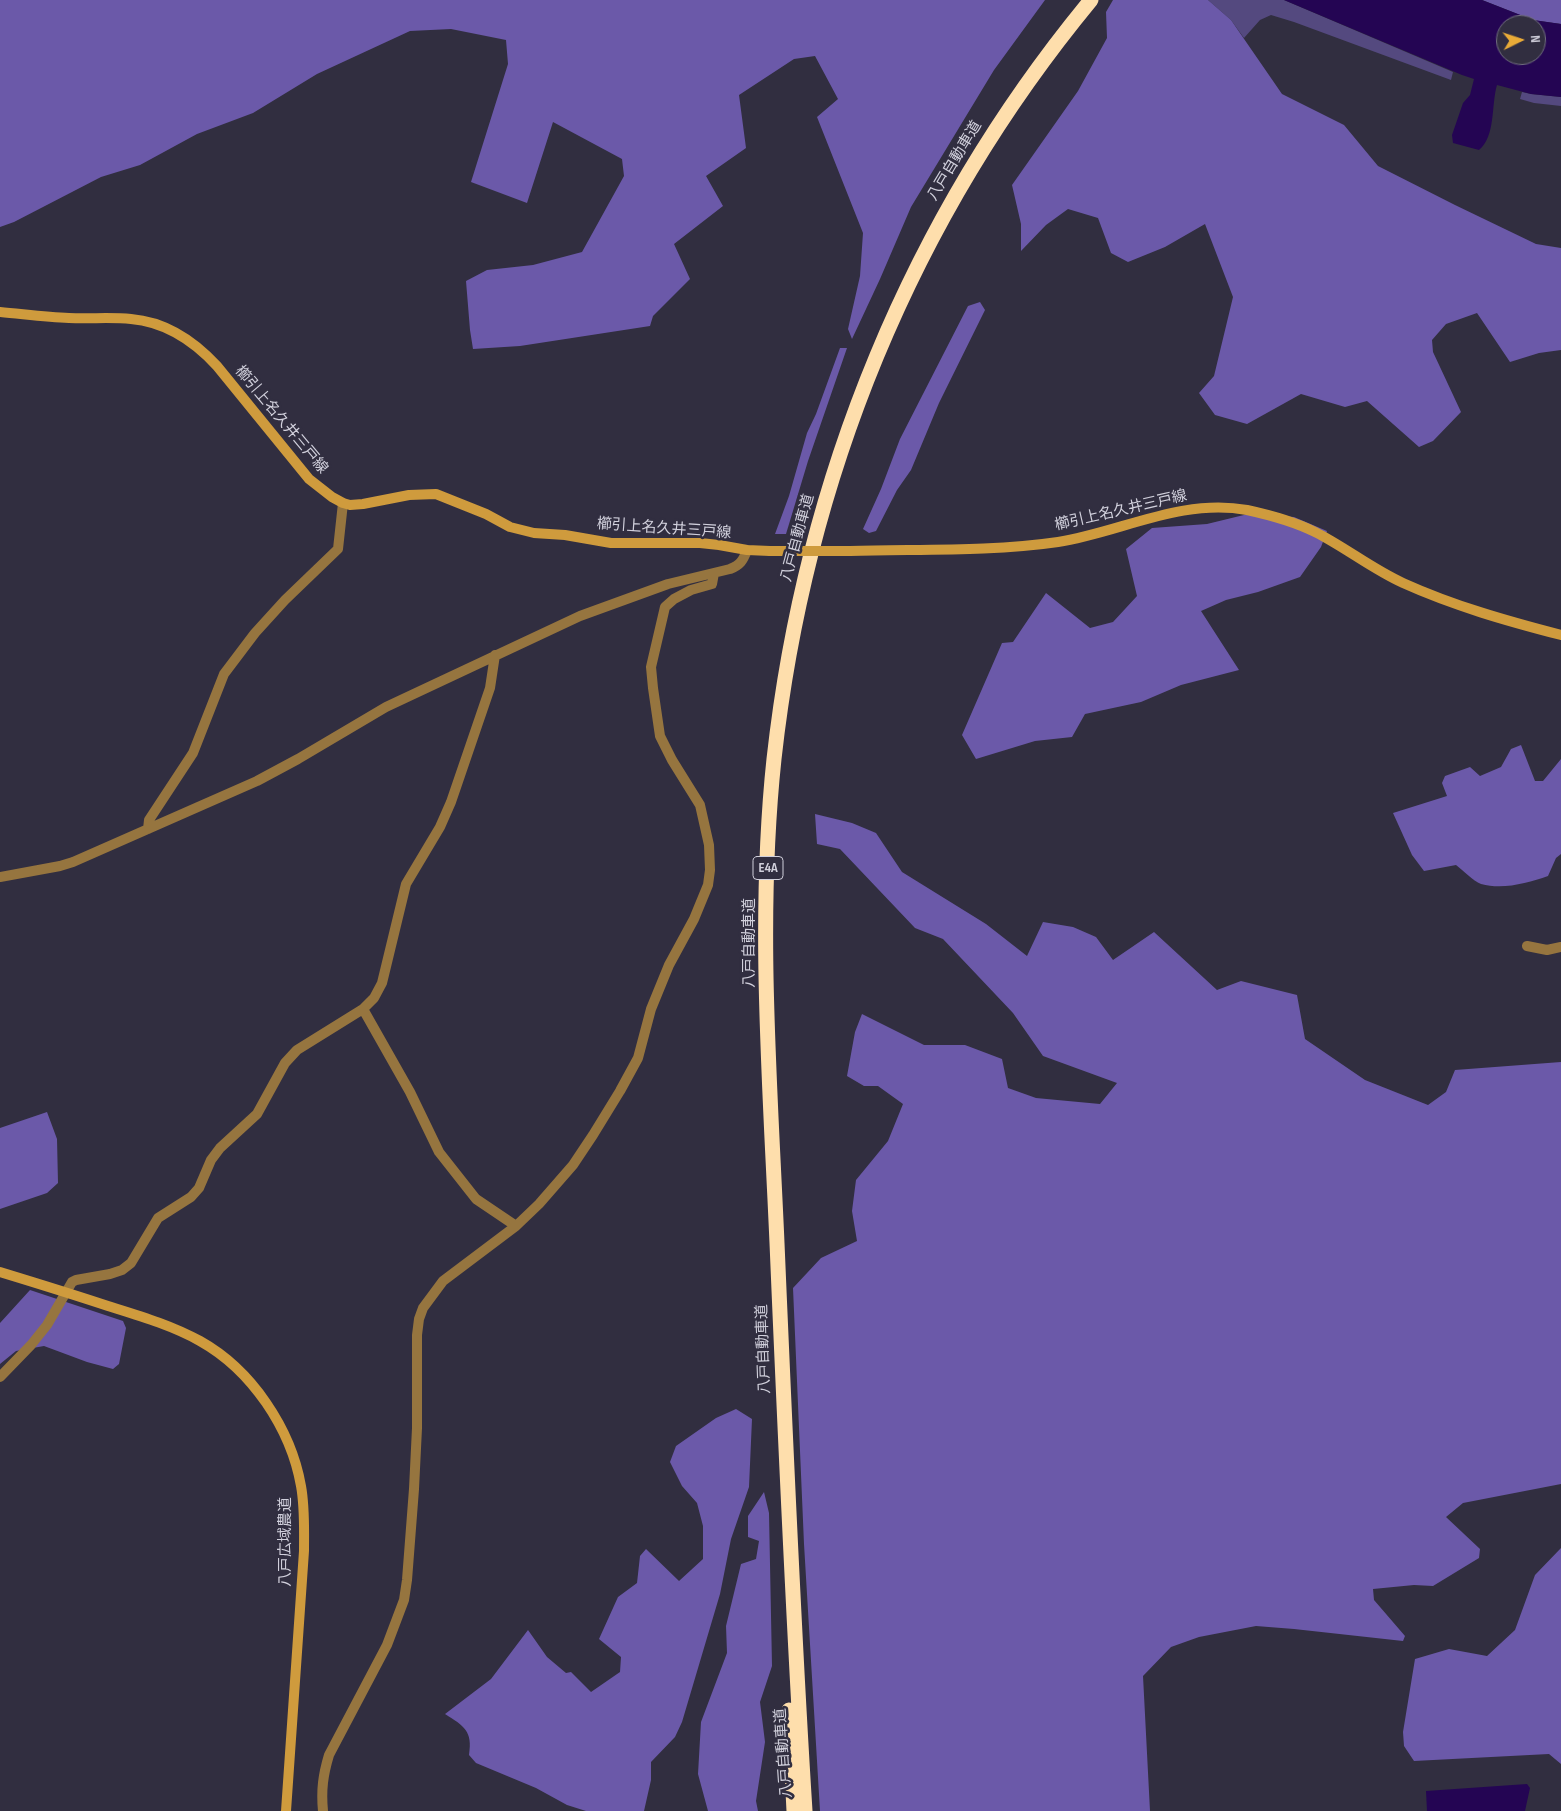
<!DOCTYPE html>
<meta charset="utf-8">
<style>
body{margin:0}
#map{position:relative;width:1561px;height:1811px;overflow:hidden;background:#312e40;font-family:"Sofia Sans Condensed",sans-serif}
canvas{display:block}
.north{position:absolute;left:1496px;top:15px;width:50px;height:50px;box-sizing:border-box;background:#312e40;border:1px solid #716f7e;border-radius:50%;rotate:86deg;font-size:14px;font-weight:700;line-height:20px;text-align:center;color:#d1d0dc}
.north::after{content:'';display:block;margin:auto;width:18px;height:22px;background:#e9ab38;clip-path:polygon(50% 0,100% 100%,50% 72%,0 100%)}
</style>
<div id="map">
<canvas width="1561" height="1811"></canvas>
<div class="north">N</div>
</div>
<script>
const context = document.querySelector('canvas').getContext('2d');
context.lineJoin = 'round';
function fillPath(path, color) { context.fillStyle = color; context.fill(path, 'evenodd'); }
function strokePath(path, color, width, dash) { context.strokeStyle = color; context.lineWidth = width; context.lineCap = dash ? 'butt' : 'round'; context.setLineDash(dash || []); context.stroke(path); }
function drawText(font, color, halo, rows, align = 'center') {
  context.font = font + ' "Sofia Sans Condensed","Noto Sans JP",sans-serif'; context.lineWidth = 5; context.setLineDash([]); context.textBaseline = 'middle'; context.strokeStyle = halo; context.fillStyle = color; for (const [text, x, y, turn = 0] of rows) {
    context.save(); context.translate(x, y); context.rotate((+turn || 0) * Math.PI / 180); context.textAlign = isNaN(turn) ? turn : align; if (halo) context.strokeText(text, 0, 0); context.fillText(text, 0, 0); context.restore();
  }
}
fillPath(new Path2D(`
 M 1208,0 L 1284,0 L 1453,72 L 1451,80 L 1294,22 L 1271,15 L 1260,20 L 1244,38 L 1231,20 Z
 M 1522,92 L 1531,94 L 1561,97 L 1561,106 L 1534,103 L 1520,99 Z`), '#54497f');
fillPath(new Path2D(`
 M 0,0 L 1045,0 L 994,70 L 911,207 L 880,279 L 852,339 L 848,329 L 860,276 L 863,233 L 817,117 L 838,99 L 815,56 L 794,59 L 739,95 L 746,148 L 706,176 L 723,206 L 674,244 L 690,279 L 653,316 L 650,326 L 520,346 L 473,349 L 470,330 L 466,281 L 487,270 L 533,265 L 582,252 L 624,176 L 622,159 L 553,122 L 527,203 L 471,182 L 508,64 L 506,40 L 451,29 L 410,31 L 317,74 L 253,113 L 197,134 L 140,165 L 101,177 L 14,222 L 0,227 Z
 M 1113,0 L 1208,0 L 1231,20 L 1282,94 L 1344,125 L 1378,166 L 1455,205 L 1536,244 L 1561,248 L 1561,350 L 1539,353 L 1510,362 L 1477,313 L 1446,324 L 1432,340 L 1433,352 L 1461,412 L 1433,441 L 1419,447 L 1367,401 L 1345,407 L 1301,394 L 1247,424 L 1215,415 L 1199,393 L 1214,376 L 1233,297 L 1205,224 L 1165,247 L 1128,262 L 1111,253 L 1098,218 L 1068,209 L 1046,225 L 1021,251 L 1021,224 L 1012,185 L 1078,91 L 1107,38 L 1106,12 Z
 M 1482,0 L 1561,0 L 1561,24 L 1533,20 Z
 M 980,302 L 985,310 L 939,403 L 911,470 L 897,490 L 876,531 L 869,533 L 863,529 L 881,489 L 900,439 L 968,306 Z
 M 840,348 L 847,348 L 808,461 L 786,534 L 775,534 L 789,496 L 807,433 L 816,414 Z
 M 1248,514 L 1294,517 L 1327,531 L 1321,547 L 1300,577 L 1258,592 L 1226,600 L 1201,611 L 1239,670 L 1181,685 L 1141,702 L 1085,714 L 1072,737 L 1035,741 L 976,759 L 962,735 L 1002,643 L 1013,642 L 1046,593 L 1090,628 L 1113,622 L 1137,596 L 1126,549 L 1152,528 L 1207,524 Z
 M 1521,745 L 1535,781 L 1543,781 L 1561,759 L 1561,854 L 1556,858 L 1548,876 C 1528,883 1503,890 1481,884 C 1473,881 1463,870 1456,865 L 1424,871 L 1412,855 L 1393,813 L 1447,796 L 1442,783 L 1445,776 L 1470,767 L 1480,776 L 1501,767 L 1511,749 Z
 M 815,814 L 852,823 L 876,833 L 902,872 L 986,924 L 1027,956 L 1043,922 L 1073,927 L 1096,937 L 1113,960 L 1154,932 L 1217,990 L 1241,981 L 1297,995 L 1305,1039 L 1365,1080 L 1428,1105 L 1446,1092 L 1455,1070 L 1561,1062 L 1561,1484 L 1463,1503 L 1446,1517 L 1480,1549 L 1479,1558 L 1433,1586 L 1414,1585 L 1373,1589 L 1374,1600 L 1405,1636 L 1403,1641 L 1294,1629 L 1256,1626 L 1199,1637 L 1171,1647 L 1143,1676 L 1150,1811 L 820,1811 L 804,1544 L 793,1288 L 821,1258 L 857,1241 L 852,1211 L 856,1180 L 888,1141 L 903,1104 L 878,1086 L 864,1086 L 847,1076 L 855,1032 L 862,1014 L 924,1045 L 965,1045 L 1002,1059 L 1008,1088 L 1036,1098 L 1100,1104 L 1117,1083 L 1043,1056 L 1013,1013 L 943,939 L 915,928 L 840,849 L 817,844 Z
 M 47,1112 L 57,1139 L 58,1183 L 47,1193 L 0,1209 L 0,1128 Z
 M 30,1290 L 123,1321 L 126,1328 L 119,1364 L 113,1369 L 87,1362 L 44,1346 L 16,1351 L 0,1364 L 0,1323 Z
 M 736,1409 L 752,1419 L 749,1487 L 731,1539 L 720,1594 L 682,1722 L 675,1737 L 651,1762 L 651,1780 L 644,1811 L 586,1811 L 567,1805 L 536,1788 L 476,1763 L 469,1755 C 473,1731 464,1726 445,1714 L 491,1679 L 528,1630 L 547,1657 L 566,1673 L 571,1672 L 591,1692 L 620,1672 L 621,1657 L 599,1639 L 618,1597 L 637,1583 L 640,1556 L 646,1549 L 679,1581 L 703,1559 L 703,1526 L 697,1503 L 682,1486 L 670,1462 L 676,1446 L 716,1418 Z
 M 764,1492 L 769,1513 L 772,1666 L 760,1702 L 765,1742 L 756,1801 L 758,1811 L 708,1811 L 698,1774 L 701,1722 L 727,1653 L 726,1626 L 741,1564 L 756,1559 L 759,1541 L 748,1537 L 748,1516 Z
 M 1561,1548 L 1561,1764 L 1549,1754 L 1414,1761 L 1404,1746 L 1403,1732 L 1415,1659 L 1449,1649 L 1487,1656 L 1515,1630 L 1535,1575 Z`), '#6b59a9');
fillPath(new Path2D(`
 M 1284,0 L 1482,0 L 1533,20 L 1561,24 L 1561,97 L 1531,94 L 1497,85 C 1491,105 1496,136 1479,150 L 1453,143 L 1452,135 L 1463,103 L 1470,95 L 1474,79 L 1462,75 ZM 1506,25 L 1536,25 L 1536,55 L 1506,55 Z
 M 1527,1784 L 1530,1788 L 1525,1811 L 1427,1811 L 1426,1791 Z`), '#240553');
strokePath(new Path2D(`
 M 148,829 L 149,820 L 193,753 L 224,674 L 255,633 L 285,600 L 338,549 L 343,503
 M 0,877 L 60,866 L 73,862 L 257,781 L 298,759 L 386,707 L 580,616 L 668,584 L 730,569 C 740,565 743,561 747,550
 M 1527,946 L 1547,950 L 1561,947
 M 363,1009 L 410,1092 L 439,1152 L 476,1199 L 516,1226
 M 0,1377 L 31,1345 L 47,1325 L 72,1282 L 76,1280 L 110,1274 L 122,1270 L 131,1263 L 158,1218 L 191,1197 L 199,1188 L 211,1160 L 220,1148 L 257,1114 L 285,1063 L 297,1050 L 363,1009 L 374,998 L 382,983 L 406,884 L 440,827 L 451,802 L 490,688 L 495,655
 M 323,1811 C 321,1790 323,1775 329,1755 L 387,1645 L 404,1600 L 407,1580 L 414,1489 L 417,1428 L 417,1335 L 419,1319 L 423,1308 L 443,1281 L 516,1226 L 539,1204 L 573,1165 L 593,1135 L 620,1091 L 638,1058 L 651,1009 L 669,965 L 694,919 L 708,885 L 710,870 L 709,845 L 700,805 L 672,760 L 660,736 L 653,688 L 651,667 L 665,607 L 674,599 L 691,590 L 712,584 L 714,573`), '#96753f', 10);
strokePath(new Path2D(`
 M 0,312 C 23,314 46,317 69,318 C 90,319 111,317 131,319 C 167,322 194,341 217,366 L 309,479 L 332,497 L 343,503 L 350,505 L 363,504 L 409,495 L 436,494 L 486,514 L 510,527 L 534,533 L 565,535 L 611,543 L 700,543 L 719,545 L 747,550 L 770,551
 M 850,551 C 919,549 990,552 1058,542 C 1121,532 1181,498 1247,510 C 1270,515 1293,521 1315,532 C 1345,547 1372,569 1403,583 C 1454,606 1507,621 1561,635
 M 0,1272 C 36,1283 72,1294 108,1306 C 140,1316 171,1325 200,1341 C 252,1370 291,1429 301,1486 C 305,1508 304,1529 304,1551 L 286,1811`), '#cf9b3d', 10);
strokePath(new Path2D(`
 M 789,1710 L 794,1811
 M 805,1811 C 793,1622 785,1432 777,1243 C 770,1082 757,919 774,759 C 805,479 911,218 1091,0`), '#fedeac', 15);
strokePath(new Path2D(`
 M 770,551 L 850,551`), '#cf9b3d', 10);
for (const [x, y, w] of [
 [768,868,30]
]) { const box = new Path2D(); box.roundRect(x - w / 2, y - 11.5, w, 23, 4); context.fillStyle = '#312e40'; context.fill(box); strokePath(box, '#d1d0dc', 1); }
drawText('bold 14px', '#d1d0dc', null, [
 ["E4A",768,868]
]);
drawText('15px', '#d1d0dc', '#312e40', [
 ["八戸自動車道",955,161,-59],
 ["櫛引上名久井三戸線",281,420,50],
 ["櫛引上名久井三戸線",1121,511,-13],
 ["櫛引上名久井三戸線",664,529,4],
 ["八戸自動車道",798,538,-75],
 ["八戸自動車道",750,943,-90],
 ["八戸自動車道",764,1349,-92],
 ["八戸広域農道",286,1542,-90],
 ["八戸自動車道",784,1753,-94]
]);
</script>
